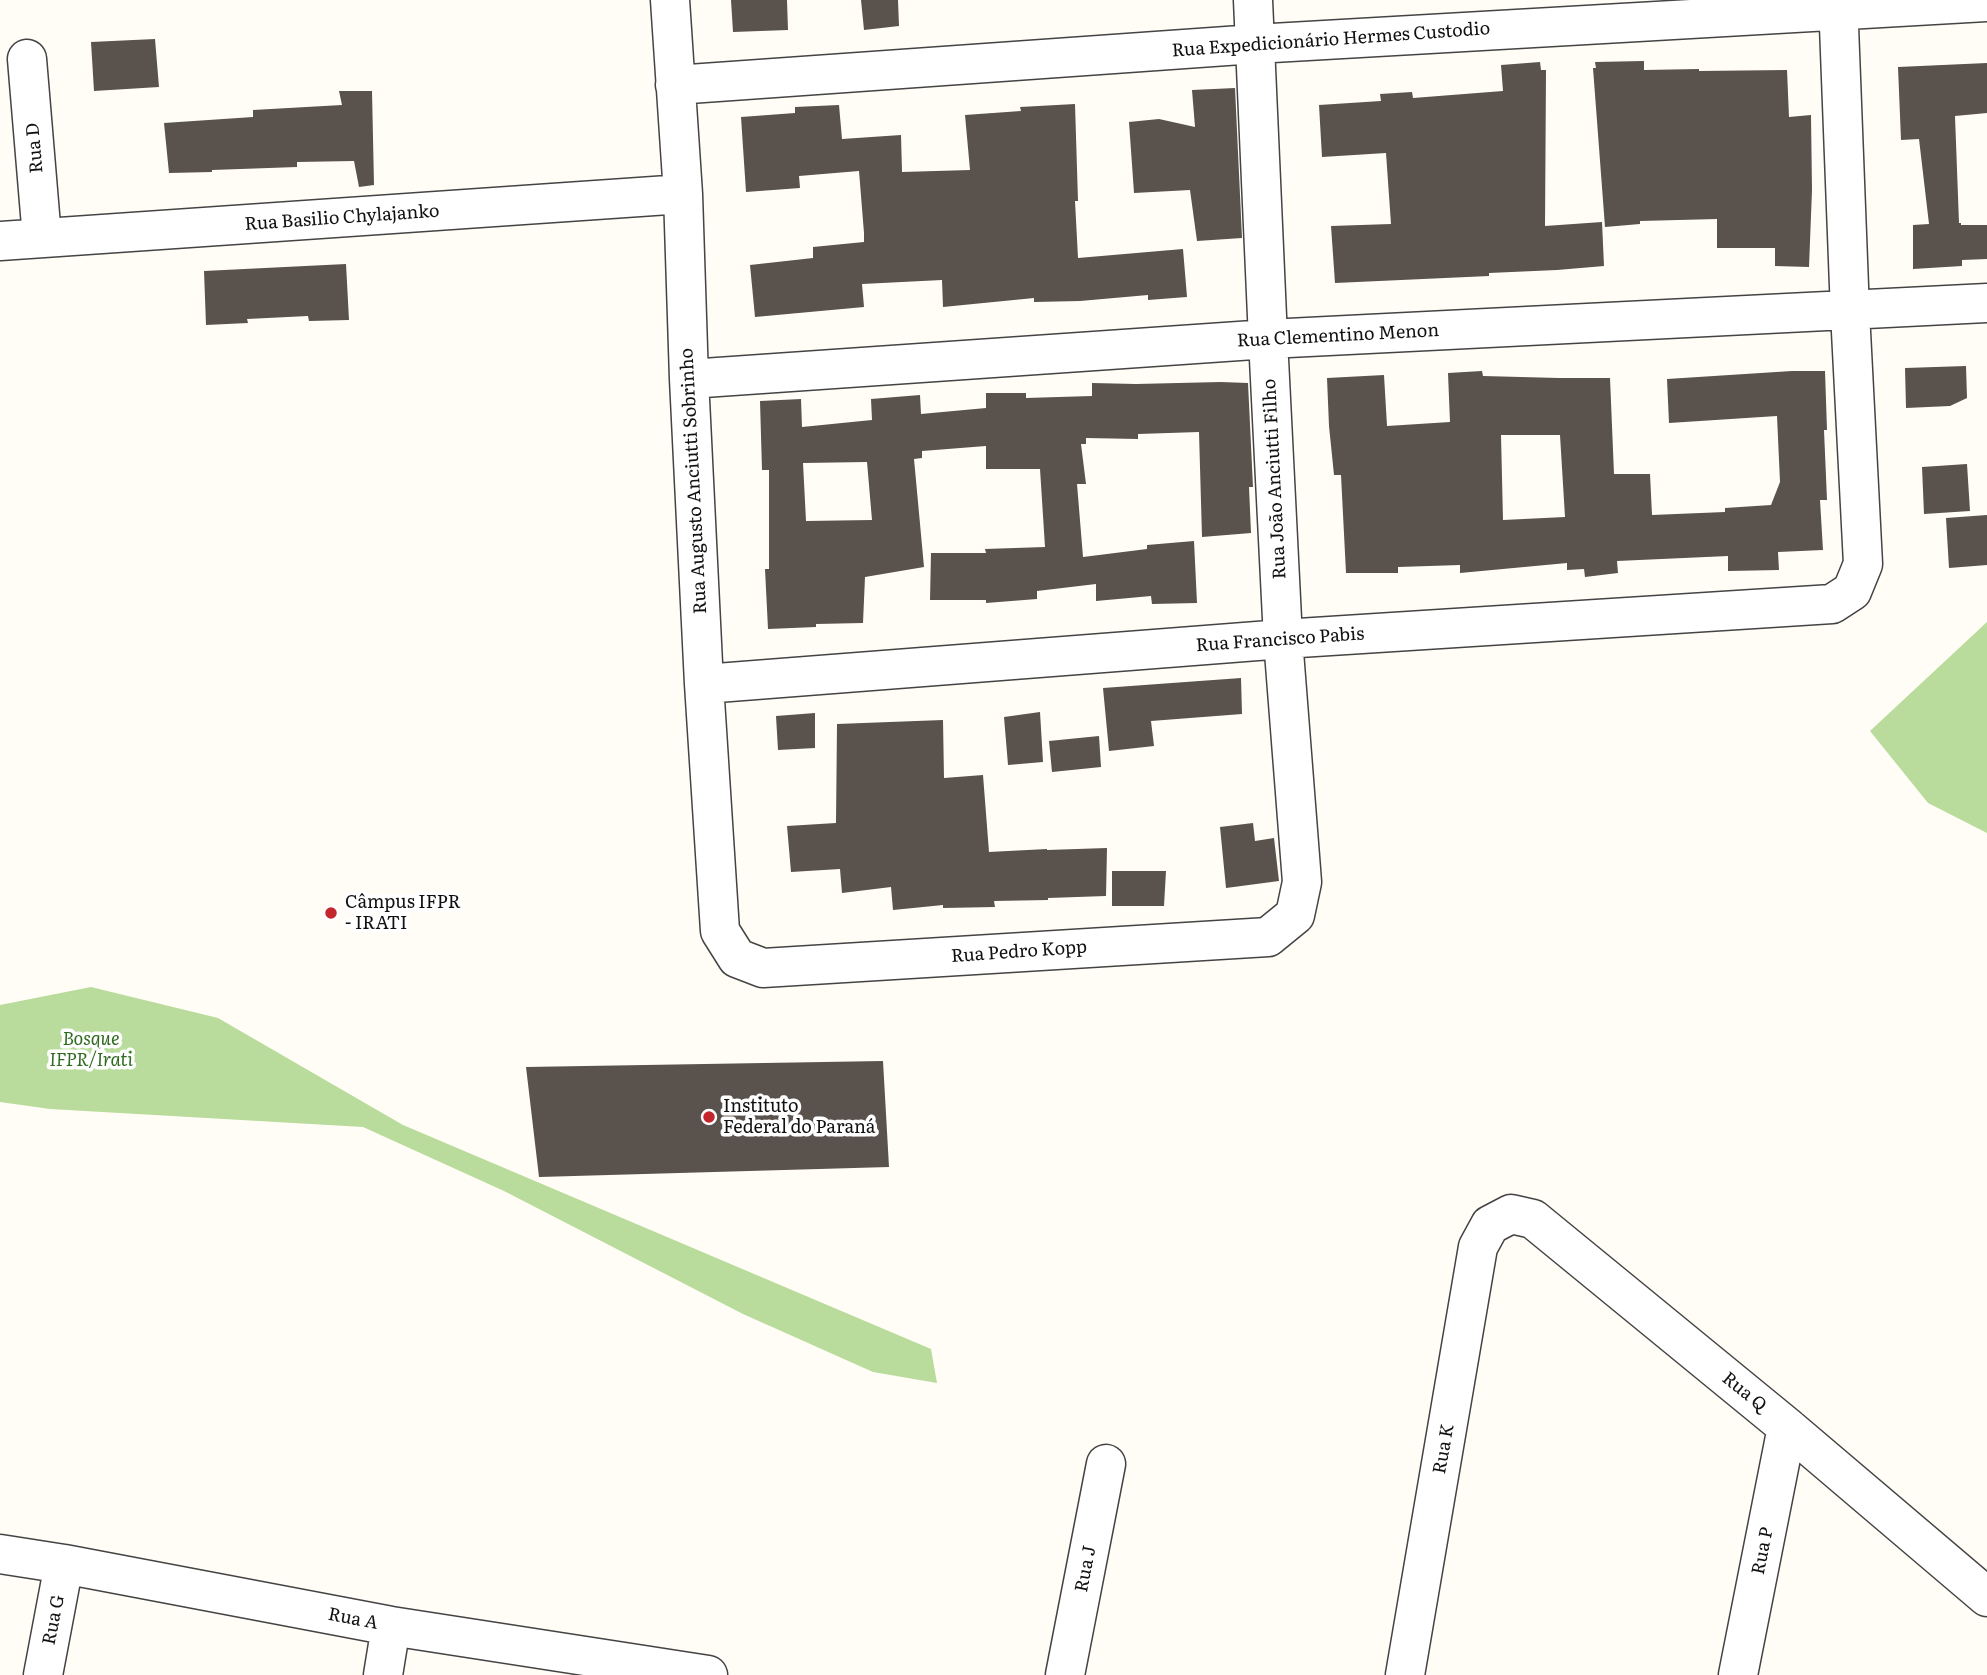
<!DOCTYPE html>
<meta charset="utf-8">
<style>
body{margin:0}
canvas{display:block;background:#fffdf5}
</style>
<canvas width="1987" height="1675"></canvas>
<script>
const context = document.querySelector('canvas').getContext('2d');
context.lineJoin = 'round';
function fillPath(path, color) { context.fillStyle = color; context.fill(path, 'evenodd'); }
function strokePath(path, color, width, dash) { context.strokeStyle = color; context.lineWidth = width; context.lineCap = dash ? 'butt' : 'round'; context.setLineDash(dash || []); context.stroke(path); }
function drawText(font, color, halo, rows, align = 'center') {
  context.font = font + ' Literata,serif'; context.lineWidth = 7; context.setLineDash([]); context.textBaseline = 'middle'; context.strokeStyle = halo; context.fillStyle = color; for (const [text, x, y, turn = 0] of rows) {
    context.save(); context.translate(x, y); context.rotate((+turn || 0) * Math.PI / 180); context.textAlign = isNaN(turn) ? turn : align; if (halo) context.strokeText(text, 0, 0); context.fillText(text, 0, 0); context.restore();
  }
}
fillPath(new Path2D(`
 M 1987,622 L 1987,833 L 1928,803 L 1870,731 Z
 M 91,987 L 218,1018 L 403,1125 L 931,1349 L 937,1383 L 873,1372 L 743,1314 L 504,1191 L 363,1127 L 50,1109 L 0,1102 L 0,1005 Z`), '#b9dc9c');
fillPath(new Path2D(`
 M 731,0 L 787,0 L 788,30 L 733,32 Z
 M 861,0 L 898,0 L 899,26 L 864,30 Z
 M 155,39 L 159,87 L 94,91 L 91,42 Z
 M 1644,61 L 1644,70 L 1699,69 L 1699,71 L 1787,70 L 1789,117 L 1811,115 L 1812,190 L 1809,267 L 1775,266 L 1775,248 L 1717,248 L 1717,219 L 1640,221 L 1640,224 L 1605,227 L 1593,68 L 1596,68 L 1595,62 Z
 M 1540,62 L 1541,70 L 1546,70 L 1545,226 L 1602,222 L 1604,266 L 1557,270 L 1489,273 L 1489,276 L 1335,283 L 1331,226 L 1391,224 L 1386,153 L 1322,157 L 1319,105 L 1381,101 L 1380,94 L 1412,92 L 1413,98 L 1503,91 L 1501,65 Z
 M 1987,63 L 1987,113 L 1955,116 L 1959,223 L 1961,223 L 1961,225 L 1987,225 L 1987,259 L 1962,260 L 1962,266 L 1913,269 L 1913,225 L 1929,224 L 1919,139 L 1901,140 L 1898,67 Z
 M 1235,88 L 1242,238 L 1197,241 L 1190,190 L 1134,193 L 1129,122 L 1159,119 L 1195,127 L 1192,90 Z
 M 339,91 L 372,91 L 374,185 L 359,187 L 354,161 L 297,162 L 297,167 L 212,170 L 212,172 L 169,173 L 164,123 L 253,117 L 253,110 L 342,105 Z
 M 1075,104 L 1078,201 L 1075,201 L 1078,258 L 1183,249 L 1187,297 L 1148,300 L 1148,295 L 1080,301 L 1034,302 L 1034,298 L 943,307 L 942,280 L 862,284 L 864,307 L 755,317 L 750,265 L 813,258 L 813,247 L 864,242 L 864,233 L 859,171 L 799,176 L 800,188 L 746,192 L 741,117 L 795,113 L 795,107 L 839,105 L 842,139 L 901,135 L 902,172 L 970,170 L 965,115 L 1021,111 L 1020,107 Z
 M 346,264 L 349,320 L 309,321 L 308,316 L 247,319 L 248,323 L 206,325 L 204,271 Z
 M 1966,366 L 1967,398 L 1950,406 L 1906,408 L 1905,368 Z
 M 1482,371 L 1483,376 L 1559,378 L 1610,378 L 1614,474 L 1650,474 L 1652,515 L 1725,512 L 1725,508 L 1771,505 L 1780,482 L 1777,416 L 1669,423 L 1667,379 L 1792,371 L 1825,371 L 1827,430 L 1824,430 L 1827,500 L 1820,500 L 1823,550 L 1778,552 L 1779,570 L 1728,571 L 1728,556 L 1617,561 L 1618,573 L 1585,577 L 1584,569 L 1567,570 L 1567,563 L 1460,573 L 1460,565 L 1398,567 L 1398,573 L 1346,573 L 1341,475 L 1334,475 L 1329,426 L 1327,378 L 1384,375 L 1387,426 L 1450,422 L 1448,373 ZM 1501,435 L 1560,435 L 1565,517 L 1503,520 Z
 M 1221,382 L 1248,383 L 1253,487 L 1249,487 L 1251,533 L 1202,537 L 1199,432 L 1138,434 L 1138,439 L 1086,438 L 1086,444 L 1081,444 L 1086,484 L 1077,484 L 1083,557 L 1147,549 L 1147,545 L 1194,541 L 1197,603 L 1152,604 L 1151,596 L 1096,601 L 1096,584 L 1037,591 L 1037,599 L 986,603 L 986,600 L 930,600 L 931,553 L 986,553 L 985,549 L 1045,547 L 1040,469 L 986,469 L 986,446 L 922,451 L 922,458 L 914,459 L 924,567 L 865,577 L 863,623 L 816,624 L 816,627 L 768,629 L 765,569 L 769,569 L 769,470 L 762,470 L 760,401 L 801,399 L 802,427 L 872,420 L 871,399 L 920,395 L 921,414 L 986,408 L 986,393 L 1026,393 L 1026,398 L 1092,396 L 1092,383 L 1136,384 ZM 867,462 L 872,520 L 806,521 L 803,463 Z
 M 1967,464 L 1970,511 L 1924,514 L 1922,467 Z
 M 1987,515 L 1987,565 L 1949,568 L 1946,518 Z
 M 1241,678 L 1242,714 L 1151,721 L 1154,746 L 1109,751 L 1103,688 Z
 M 1040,712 L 1043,762 L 1008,765 L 1004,717 Z
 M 815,713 L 815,748 L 778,750 L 776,716 Z
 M 943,720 L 944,778 L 983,775 L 989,852 L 1047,849 L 1047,850 L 1107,848 L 1106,896 L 1048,898 L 1048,900 L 994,901 L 995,907 L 943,908 L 943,905 L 893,910 L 891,887 L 842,893 L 840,869 L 791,872 L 787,826 L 836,823 L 837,724 Z
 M 1099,736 L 1101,767 L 1052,772 L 1049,741 Z
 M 1253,823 L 1255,841 L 1274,838 L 1279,881 L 1226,888 L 1220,827 Z
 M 1112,871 L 1166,871 L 1164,906 L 1112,906 Z
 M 883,1061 L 889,1167 L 539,1177 L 526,1067 Z`), '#5a524d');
const minor = new Path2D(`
 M 670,0 L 683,194 L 689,379 L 704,684 L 720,931 L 737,958 L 763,968 L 1268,937 L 1295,915 L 1302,882 L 1283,639 L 1268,339 L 1253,0
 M 27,59 L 42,238
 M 675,85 L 1255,44 L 1987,2
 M 0,241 L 683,194
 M 689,379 L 1268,339 L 1987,303
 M 704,684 L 1283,639 L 1832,604 L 1852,591 L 1863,564 L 1850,312 L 1838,0
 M 0,1554 L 64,1564 L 391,1626 L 708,1675
 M 43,1675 L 64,1564
 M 383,1675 L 391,1626
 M 1065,1675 L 1106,1464
 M 1405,1675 L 1478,1247 L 1490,1225 L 1511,1214 L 1533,1219 L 1787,1427 L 1987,1597
 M 1738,1675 L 1787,1427`);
strokePath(minor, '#444', 41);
strokePath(minor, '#fff', 38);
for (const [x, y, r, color] of [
 [331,913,7,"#c4262e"],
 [709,1117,7,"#c4262e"]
]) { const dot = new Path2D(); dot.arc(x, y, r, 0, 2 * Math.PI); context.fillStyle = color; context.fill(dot); strokePath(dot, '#fff', 2.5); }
drawText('18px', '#111', '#fff', [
 ["Rua Expedicionário Hermes Custodio",1331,40,-4],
 ["Rua D",35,148,-95],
 ["Rua Basilio Chylajanko",342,218,-4],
 ["Rua Clementino Menon",1338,336,-3],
 ["Rua João Anciutti Filho",1275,479,-93],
 ["Rua Augusto Anciutti Sobrinho",694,481,-93],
 ["Rua Francisco Pabis",1280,640,-4],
 ["Rua Pedro Kopp",1019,952,-4],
 ["Rua Q",1744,1392,39],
 ["Rua K",1444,1449,-80],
 ["Rua P",1763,1551,-79],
 ["Rua J",1086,1569,-79],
 ["Rua A",353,1619,11],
 ["Rua G",54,1620,-79]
]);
drawText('18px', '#111', '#fff', [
 ["Câmpus IFPR",345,903],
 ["- IRATI",345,924],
 ["Instituto",723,1107],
 ["Federal do Paraná",723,1128]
], 'left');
drawText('italic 18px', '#2f6b1f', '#fff', [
 ["Bosque",91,1040],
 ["IFPR/Irati",91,1061]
]);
</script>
